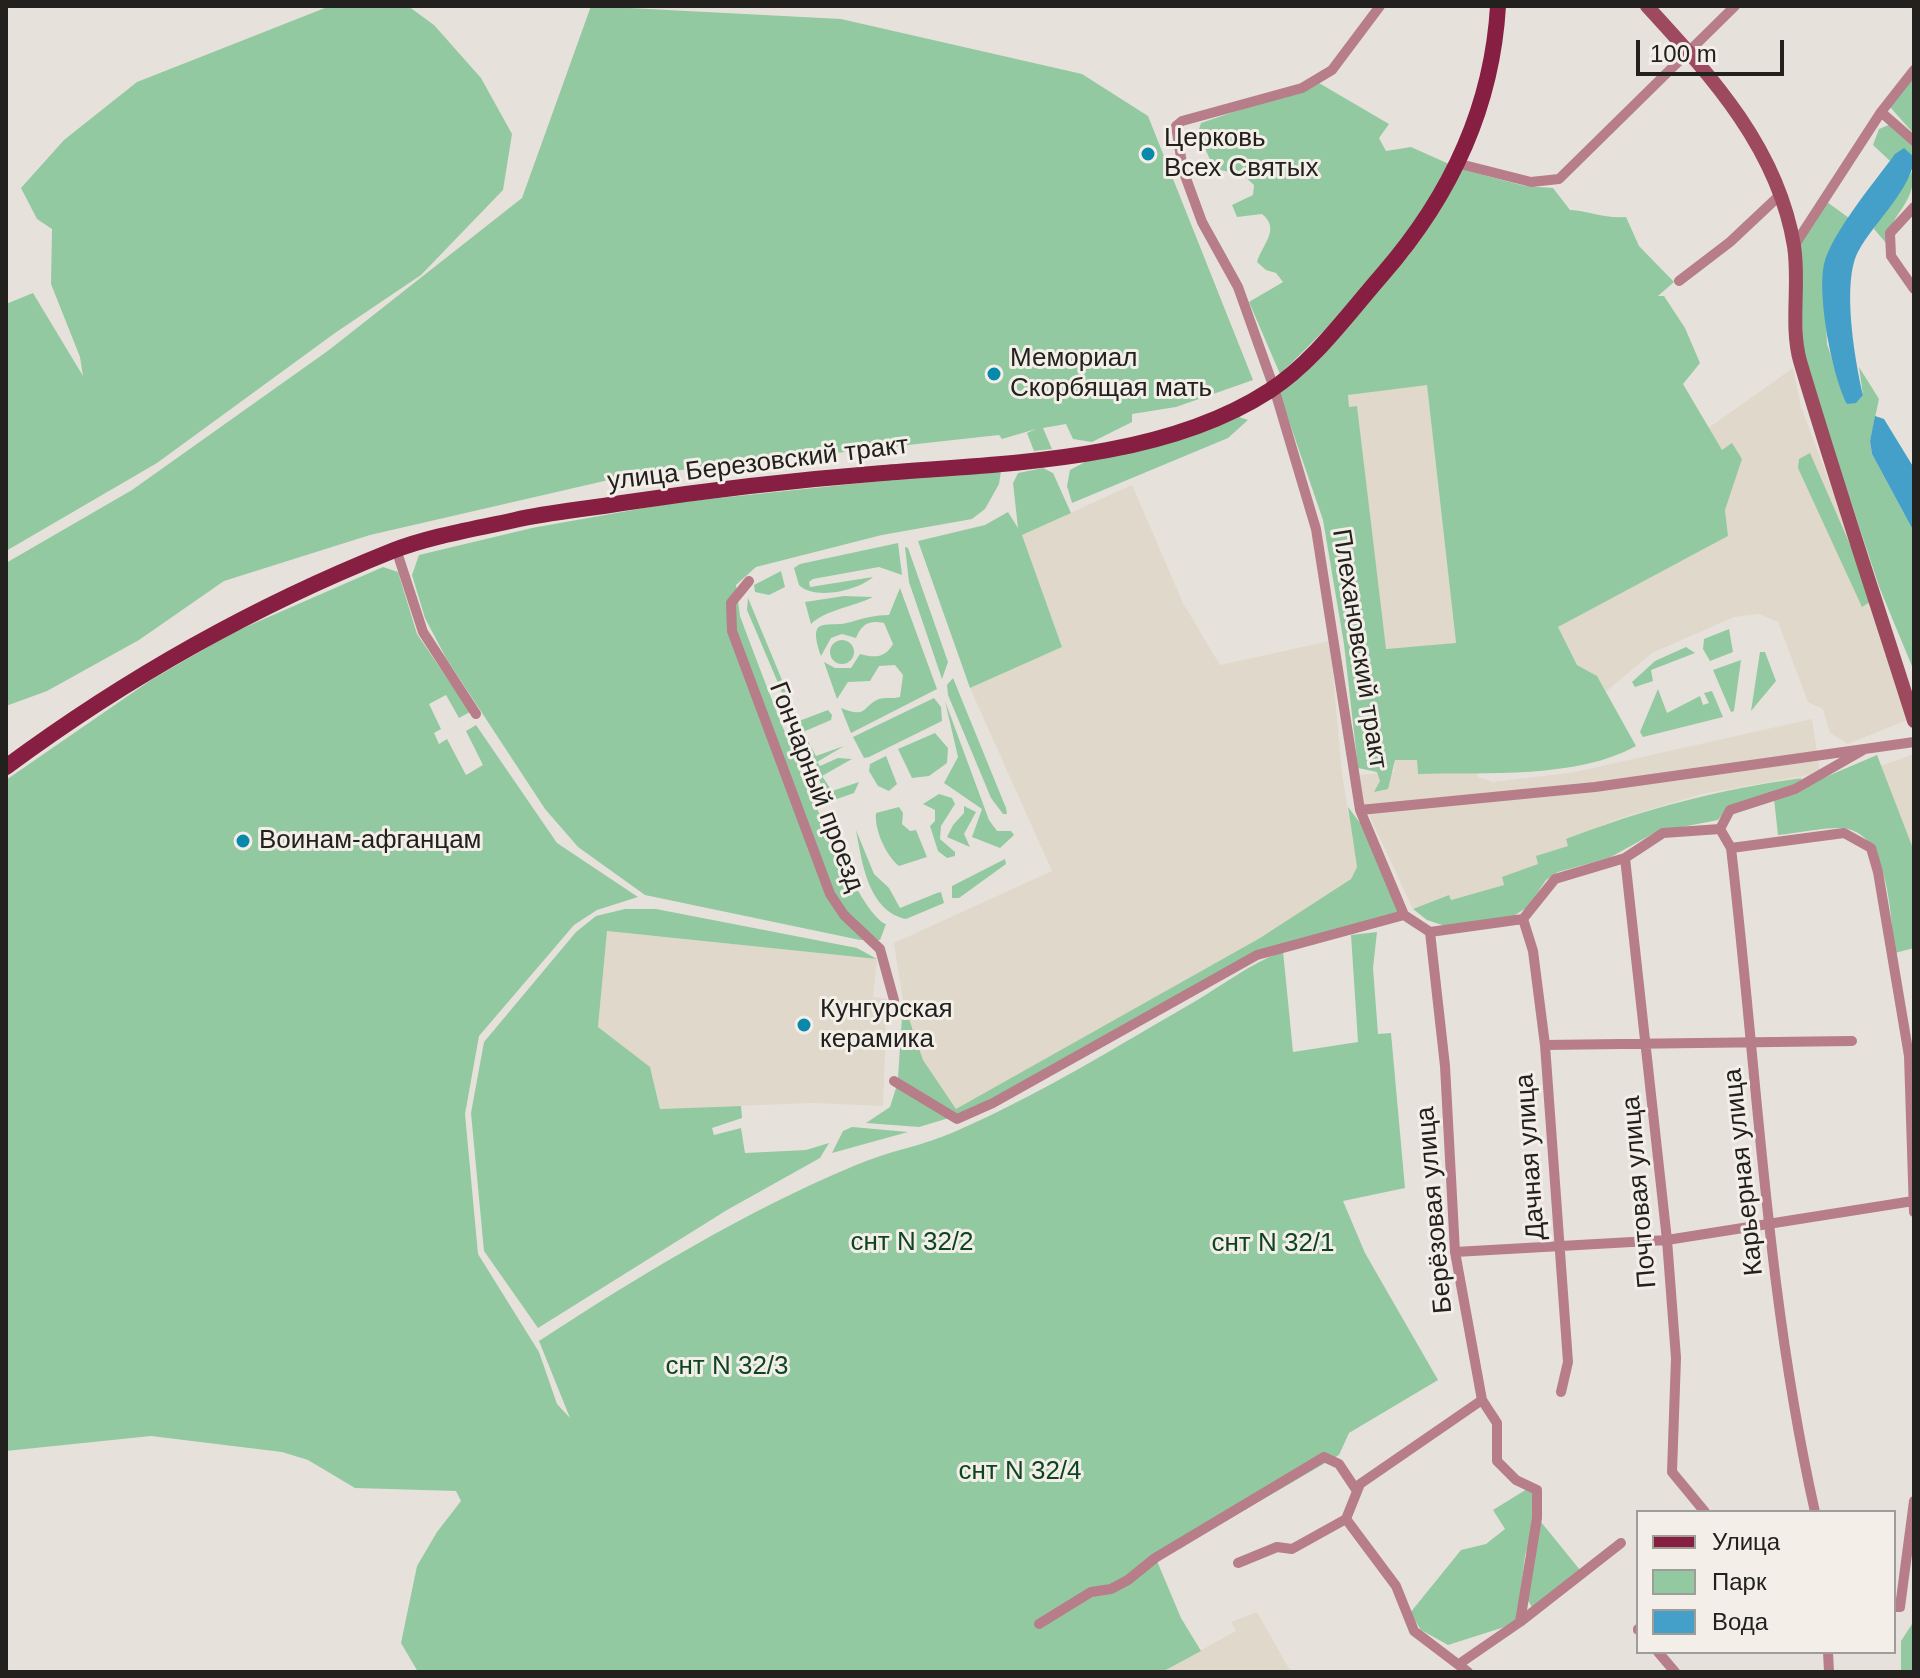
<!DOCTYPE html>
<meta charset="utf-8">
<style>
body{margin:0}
#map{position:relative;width:1920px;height:1678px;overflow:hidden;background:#e6e2db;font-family:Arial,sans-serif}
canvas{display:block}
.frame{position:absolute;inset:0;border:8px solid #22211e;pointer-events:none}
.legend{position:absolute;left:1636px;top:1510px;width:260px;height:144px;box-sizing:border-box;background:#f3efe8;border:2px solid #9f9d97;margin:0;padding:10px 14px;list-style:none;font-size:24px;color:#22211e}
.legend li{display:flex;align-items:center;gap:16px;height:40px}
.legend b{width:40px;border:2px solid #9f9d97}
.scale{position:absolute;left:1636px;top:40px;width:148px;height:36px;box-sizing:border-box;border:4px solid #22211e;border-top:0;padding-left:10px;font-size:24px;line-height:28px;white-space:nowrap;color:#22211e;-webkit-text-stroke:6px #f3efe8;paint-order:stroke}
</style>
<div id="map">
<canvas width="1920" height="1678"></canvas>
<div class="frame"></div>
<ul class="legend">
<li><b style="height:10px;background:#871f42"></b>Улица</li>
<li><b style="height:22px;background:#93c9a0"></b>Парк</li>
<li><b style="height:22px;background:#44a0c8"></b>Вода</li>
</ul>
<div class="scale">100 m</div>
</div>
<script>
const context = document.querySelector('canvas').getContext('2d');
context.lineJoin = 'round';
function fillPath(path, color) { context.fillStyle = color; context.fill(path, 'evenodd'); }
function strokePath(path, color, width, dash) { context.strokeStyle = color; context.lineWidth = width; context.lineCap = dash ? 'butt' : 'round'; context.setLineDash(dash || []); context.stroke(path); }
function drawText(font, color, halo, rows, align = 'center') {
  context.font = font + ' Arial,sans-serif'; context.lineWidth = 6; context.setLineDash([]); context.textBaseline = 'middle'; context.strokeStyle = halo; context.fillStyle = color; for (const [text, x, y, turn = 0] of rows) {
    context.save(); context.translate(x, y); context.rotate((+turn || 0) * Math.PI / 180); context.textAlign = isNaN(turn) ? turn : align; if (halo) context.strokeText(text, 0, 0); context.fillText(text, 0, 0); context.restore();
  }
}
fillPath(new Path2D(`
 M 1793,368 L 1801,407 L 1861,566 L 1907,720 L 1848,744 L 1830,733 L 1823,709 L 1808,702 L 1778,622 L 1759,614 L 1734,617 L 1652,653 L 1604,693 L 1597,676 L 1577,665 L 1558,627 L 1728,536 L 1725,510 L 1742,458 L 1722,450 L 1707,429 Z
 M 1427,384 L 1456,644 L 1385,649 L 1357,407 L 1349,407 L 1347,395 Z
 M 1132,485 L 1183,603 L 1220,665 L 1330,641 L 1342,773 L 1357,867 L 1351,879 L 1260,938 L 956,1110 L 923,1060 L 903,1001 L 894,943 L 1052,871 L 970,688 L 1062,647 L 1022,535 Z
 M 1812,719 L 1820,773 L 1702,794 L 1618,819 L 1567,839 L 1569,846 L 1537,856 L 1538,864 L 1502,878 L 1504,885 L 1450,900 L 1449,895 L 1413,909 L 1364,804 L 1359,775 L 1394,772 L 1395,760 L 1417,760 L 1418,774 L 1478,772 L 1478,777 L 1493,782 L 1575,772 Z
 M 1914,754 L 1914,852 L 1881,766 Z
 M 607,931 L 877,959 L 873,997 L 887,999 L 883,1106 L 812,1103 L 660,1109 L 650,1067 L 598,1028 Z
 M 1257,1612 L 1291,1672 L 1162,1672 L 1236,1631 L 1231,1622 Z`), '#e0d8ca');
fillPath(new Path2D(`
 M 330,6 L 408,6 L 434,25 L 481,78 L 512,134 L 503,190 L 421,275 L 335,333 L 157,463 L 6,551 L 6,304 L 33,293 L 83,376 L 80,357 L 51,284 L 52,229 L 37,219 L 21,188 L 64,140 L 137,82 Z
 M 591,6 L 841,19 L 1082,74 L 1148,116 L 1253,380 L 1176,407 L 1132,414 L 1132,422 L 1092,442 L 1073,439 L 1066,424 L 1043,428 L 1052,449 L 1034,451 L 1027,433 L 1036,429 L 1002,439 L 999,435 L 626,476 L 370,535 L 224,581 L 139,640 L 47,691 L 6,706 L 6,563 L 132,490 L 329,350 L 522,198 Z
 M 1914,77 L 1914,134 L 1890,107 Z
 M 1319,83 L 1389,124 L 1379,138 L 1386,151 L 1411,147 L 1449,164 C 1407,246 1346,311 1280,374 L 1249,302 L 1283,282 L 1276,273 L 1266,270 L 1257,262 C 1262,245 1281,229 1262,214 L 1237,217 L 1232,205 L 1253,195 L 1254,185 L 1242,174 L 1214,169 L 1198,132 L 1201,123 Z
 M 1891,124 L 1914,144 L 1914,157 L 1904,149 L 1890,161 L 1873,145 L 1879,129 Z
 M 1461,169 L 1525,186 L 1553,188 L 1570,210 C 1590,211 1605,219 1626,217 L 1639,246 L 1674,282 L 1658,296 L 1664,296 L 1685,328 L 1700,363 L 1683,384 L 1722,450 L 1732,443 L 1742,459 L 1725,510 L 1728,536 L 1558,627 L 1577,665 L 1597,676 L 1636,746 C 1577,779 1486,772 1418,774 L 1417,760 L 1395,760 L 1388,789 L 1374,792 L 1380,781 L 1377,772 L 1358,768 L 1344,644 L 1323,520 L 1279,392 L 1409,255 ZM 1427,385 L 1456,643 L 1386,649 L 1357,406 L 1349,407 L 1348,395 Z
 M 1914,169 C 1914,208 1892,210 1886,243 L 1874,229 L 1875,224 Z
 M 1827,202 L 1849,218 L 1824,264 L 1827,344 L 1847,404 L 1863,395 L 1859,367 L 1879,399 L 1870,441 L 1872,454 L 1914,532 L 1914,671 L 1880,589 L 1804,361 L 1798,245 Z
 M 1239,417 L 1248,420 L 1228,438 L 1072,503 L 1067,486 L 1070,470 L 1085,462 L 1213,428 Z
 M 1810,453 L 1855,556 L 1870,602 L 1862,607 L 1798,468 L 1799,459 Z
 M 1043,468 L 1053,473 L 1071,513 L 1022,535 L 1062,647 L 970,688 L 918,541 L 985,525 L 1008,512 L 1018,528 L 1013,483 L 1018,473 Z
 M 994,469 L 1001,471 L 999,484 L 985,509 L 972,519 L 882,535 L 756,567 L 736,585 L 740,616 C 758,664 849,909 886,924 L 880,940 L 860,940 L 645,895 L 578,847 L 545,809 L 446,658 L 425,618 L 412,575 L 419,555 L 532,528 L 672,503 Z
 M 898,543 L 902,575 L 879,567 L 813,579 L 809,582 L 810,587 L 873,577 C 859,590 815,601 799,585 L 794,568 L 800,564 Z
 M 905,547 L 908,548 L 948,662 L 942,679 L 909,582 Z
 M 383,567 L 398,572 L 417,634 L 470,712 L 459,718 L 446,695 L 429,704 L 441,729 L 434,733 L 439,744 L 447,739 L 466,775 L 483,765 L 466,731 L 476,725 L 557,843 L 638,897 L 597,910 L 574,925 L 479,1036 L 465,1114 L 478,1254 L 539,1352 L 557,1404 L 570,1418 L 539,1341 C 640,1275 744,1212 856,1165 C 888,1151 923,1146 954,1132 C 1037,1096 1116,1047 1194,1002 C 1224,984 1250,964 1283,951 L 1293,1052 L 1358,1042 L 1351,935 L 1377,932 L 1373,968 L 1378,1034 L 1391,1033 L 1405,1188 L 1343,1201 L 1365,1253 L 1438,1380 L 1349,1433 L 1339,1455 L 1157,1561 L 1181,1618 L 1201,1651 L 1162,1672 L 418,1672 L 401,1643 L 417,1566 L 437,1532 L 461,1501 L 456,1491 L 355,1488 L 308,1460 L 282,1452 L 151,1436 L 6,1451 L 6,780 L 151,680 L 232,633 Z
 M 781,571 L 785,587 L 769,595 L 755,592 L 754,585 Z
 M 900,588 L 937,689 L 851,733 L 841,708 C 868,719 862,706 879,699 C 884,697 893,699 900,697 L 903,675 L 895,665 L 879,666 L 870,681 L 848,682 L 837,699 L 824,662 L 835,668 L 851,668 L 860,654 C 875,658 885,658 893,644 L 884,623 C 869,620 862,624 856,638 L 842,634 L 831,638 L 821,656 C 806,613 828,629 851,622 C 864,618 875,615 889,615 Z
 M 844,596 L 873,597 C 853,607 825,610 811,624 L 805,602 Z
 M 748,598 L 799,721 L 828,710 L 832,715 L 831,720 L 803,732 L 816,756 L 844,746 L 817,762 L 820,766 L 838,758 L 852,759 L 822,776 L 832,791 L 859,782 L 854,793 L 834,800 L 824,791 L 747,610 Z
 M 1729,629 L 1733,652 L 1710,661 L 1703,649 L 1704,639 Z
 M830 652a12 12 0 1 1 24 0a12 12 0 1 1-24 0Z
 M 1686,647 L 1695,653 L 1651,670 L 1653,681 L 1635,687 L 1632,682 L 1655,661 Z
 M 1760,652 L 1765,652 L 1776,681 L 1751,711 Z
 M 1741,660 L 1734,711 L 1731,712 L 1713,670 Z
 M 953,678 L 1006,808 L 1007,814 L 1003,814 L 991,798 L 948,695 L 947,685 Z
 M 1658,689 L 1667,713 L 1700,696 L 1703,705 L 1709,703 L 1704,693 L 1712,691 L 1723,717 L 1643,737 L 1640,732 Z
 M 934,698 L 941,707 L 942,721 L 869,757 L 864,758 L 853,737 Z
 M 945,701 L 989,820 L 997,831 L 1011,831 L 1014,835 L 1000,848 L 972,837 L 982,809 L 944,783 L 958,757 Z
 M 935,733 L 948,748 L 947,763 L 929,776 L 912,778 L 898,749 Z
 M 1877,755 L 1914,851 L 1914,948 L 1895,953 C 1890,916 1890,829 1840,828 C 1820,828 1798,833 1778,835 L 1774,799 Z
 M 886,756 L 897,784 L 889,791 L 878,786 L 869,771 L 870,764 Z
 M 1802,778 L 1797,784 L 1728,808 L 1718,820 L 1656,832 L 1609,858 L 1558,872 L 1546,880 L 1528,907 L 1510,918 L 1445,926 L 1427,920 L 1413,909 L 1449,895 L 1451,900 L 1504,885 L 1502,877 L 1538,864 L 1536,856 L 1568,846 L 1566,839 C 1644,809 1720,789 1802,778 Z
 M 939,794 L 952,798 L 955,804 L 941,826 L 940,839 L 955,852 L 955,856 L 947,858 L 938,851 L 930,826 L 935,821 L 935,810 L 923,804 Z
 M 964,806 L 976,812 L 964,834 L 970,847 L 947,837 L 953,825 L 964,813 Z
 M 899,807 L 903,813 L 902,824 L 910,831 L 916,830 L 927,857 L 899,866 C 886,856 874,829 876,813 Z
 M 1348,807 L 1361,824 L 1399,912 L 1253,953 L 990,1101 L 956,1115 L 898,1078 L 903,1001 L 923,1060 L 956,1109 L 1260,938 L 1351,879 L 1357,867 Z
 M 856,830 L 874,874 L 889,888 L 900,908 L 937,893 L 941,892 L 944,903 L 906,919 C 868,911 862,862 856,830 Z
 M 1005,859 L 1006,864 L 959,898 L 952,898 L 952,886 Z
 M 625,909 L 656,909 L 857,948 L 877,959 L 607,931 L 598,1027 L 650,1067 L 660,1109 L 741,1106 L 742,1118 L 712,1128 L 714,1135 L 741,1128 L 745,1153 L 806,1150 L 829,1143 L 820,1158 L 727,1210 L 538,1328 L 484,1251 L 471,1113 L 484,1042 L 576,932 L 596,916 Z
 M 897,1085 L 949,1118 L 919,1127 L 866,1123 L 890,1107 Z
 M 852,1127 L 908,1132 L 832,1153 L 843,1131 Z
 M 1527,1489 L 1535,1492 L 1535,1518 L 1525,1556 L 1517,1623 L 1448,1645 L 1421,1630 L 1410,1613 L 1461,1550 L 1486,1544 L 1505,1529 L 1493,1510 Z
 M 1541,1522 L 1580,1570 L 1533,1609 L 1526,1597 Z
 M 1914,1621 L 1914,1672 L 1901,1672 L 1901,1641 Z`), '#93c9a0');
fillPath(new Path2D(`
 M 1904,148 L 1914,157 C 1914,186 1873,224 1859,250 C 1841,280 1855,361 1863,395 L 1856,403 L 1847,404 C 1832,375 1817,296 1824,264 C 1831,234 1876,180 1895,154 Z
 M 1875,416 L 1884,419 L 1914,468 L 1914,532 L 1872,454 L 1870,441 Z`), '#44a0c8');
strokePath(new Path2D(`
 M 1380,6 L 1332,70 L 1302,88 L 1182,121 L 1176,126 L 1183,170 L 1202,222 L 1238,287 L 1274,388 L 1316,529 L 1360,810 L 1404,915
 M 1881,112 L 1914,141
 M 1456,163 L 1531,182 L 1559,179 L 1735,6
 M 1914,207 L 1890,233 L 1891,256 L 1914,289
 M 1794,246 L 1881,112 L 1914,70
 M 1679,281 L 1730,242 L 1780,195
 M 396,549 L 423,632 L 476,714
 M 749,581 L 731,603 L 732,631 L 830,894 L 844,915 L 880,949 L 894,1000
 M 1360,810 L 1595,787 L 1914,742
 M 1720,829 L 1731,848 C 1757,1069 1766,1294 1815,1512
 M 1731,848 L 1844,833 L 1871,848 L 1878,872 L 1909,1056 L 1914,1212
 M 1625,858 L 1667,1240 L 1676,1358 L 1672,1472 L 1705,1512
 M 1523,919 L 1533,951 L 1545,1045 L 1568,1362 L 1561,1392
 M 1430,932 L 1445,1066 L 1455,1252 L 1482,1400 L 1497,1423 L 1497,1461 L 1516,1480 L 1537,1490 L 1537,1518 L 1520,1622 L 1459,1664
 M 1545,1045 L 1852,1041
 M 894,1081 L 957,1119 L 993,1103 L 1257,955 L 1404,915 L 1430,932 L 1523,919 L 1555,879 L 1625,858 L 1663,833 L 1720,829 L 1730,810 L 1795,789 L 1865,749
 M 1455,1252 L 1667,1240 L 1913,1201
 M 1346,1519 L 1396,1586 L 1414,1631 L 1468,1672
 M 1238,1563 L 1277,1547 L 1292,1549 L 1346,1519 L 1360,1484 L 1482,1400
 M 1894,1607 L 1900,1607 L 1914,1501
 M 1520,1622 L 1621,1543
 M 1039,1624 L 1091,1592 L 1111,1589 L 1128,1580 L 1155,1558 L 1324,1457 L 1339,1464 L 1357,1491
 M 1638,1629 L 1638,1630
 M 1658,1652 L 1675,1672
 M 1828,1652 L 1829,1672`), '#b77d89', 10);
strokePath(new Path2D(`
 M 1647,6 C 1711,76 1778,148 1794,246 C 1800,283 1790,325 1800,361 C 1836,482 1876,601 1914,721`), '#9d4a5f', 14);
strokePath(new Path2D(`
 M 6,767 C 125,679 254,606 392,551 C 430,536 475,529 515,520 C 550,512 587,509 622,503 C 709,490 795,480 883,473 C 1007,463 1161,461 1269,391 C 1313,363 1348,314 1382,275 C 1450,197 1492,109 1498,6`), '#871f42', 16);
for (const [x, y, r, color] of [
 [1148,154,8,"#0889ab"],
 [994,374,8,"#0889ab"],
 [243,841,8,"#0889ab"],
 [804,1025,8,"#0889ab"]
]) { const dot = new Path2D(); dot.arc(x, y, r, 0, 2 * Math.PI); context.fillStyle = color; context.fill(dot); strokePath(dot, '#f3efe8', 3); }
drawText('26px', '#22211e', '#f3efe8', [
 ["Церковь",1164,139],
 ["Всех Святых",1164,169],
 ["Мемориал",1010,359],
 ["Скорбящая мать",1010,389],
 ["Воинам-афганцам",259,841],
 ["Кунгурская",820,1010],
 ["керамика",820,1040]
], 'left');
drawText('26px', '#22211e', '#f3efe8', [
 ["улица Березовский тракт",758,464,-7],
 ["Плехановский тракт",1359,649,81],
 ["Гончарный проезд",816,787,69],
 ["Дачная улица",1531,1157,-94],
 ["Карьерная улица",1744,1172,-96],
 ["Почтовая улица",1640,1192,-95],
 ["Берёзовая улица",1435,1210,-95]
]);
drawText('26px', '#0d4422', '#f3efe8', [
 ["снт N 32/2",912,1243],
 ["снт N 32/1",1273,1244],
 ["снт N 32/3",727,1367],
 ["снт N 32/4",1020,1472]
]);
</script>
